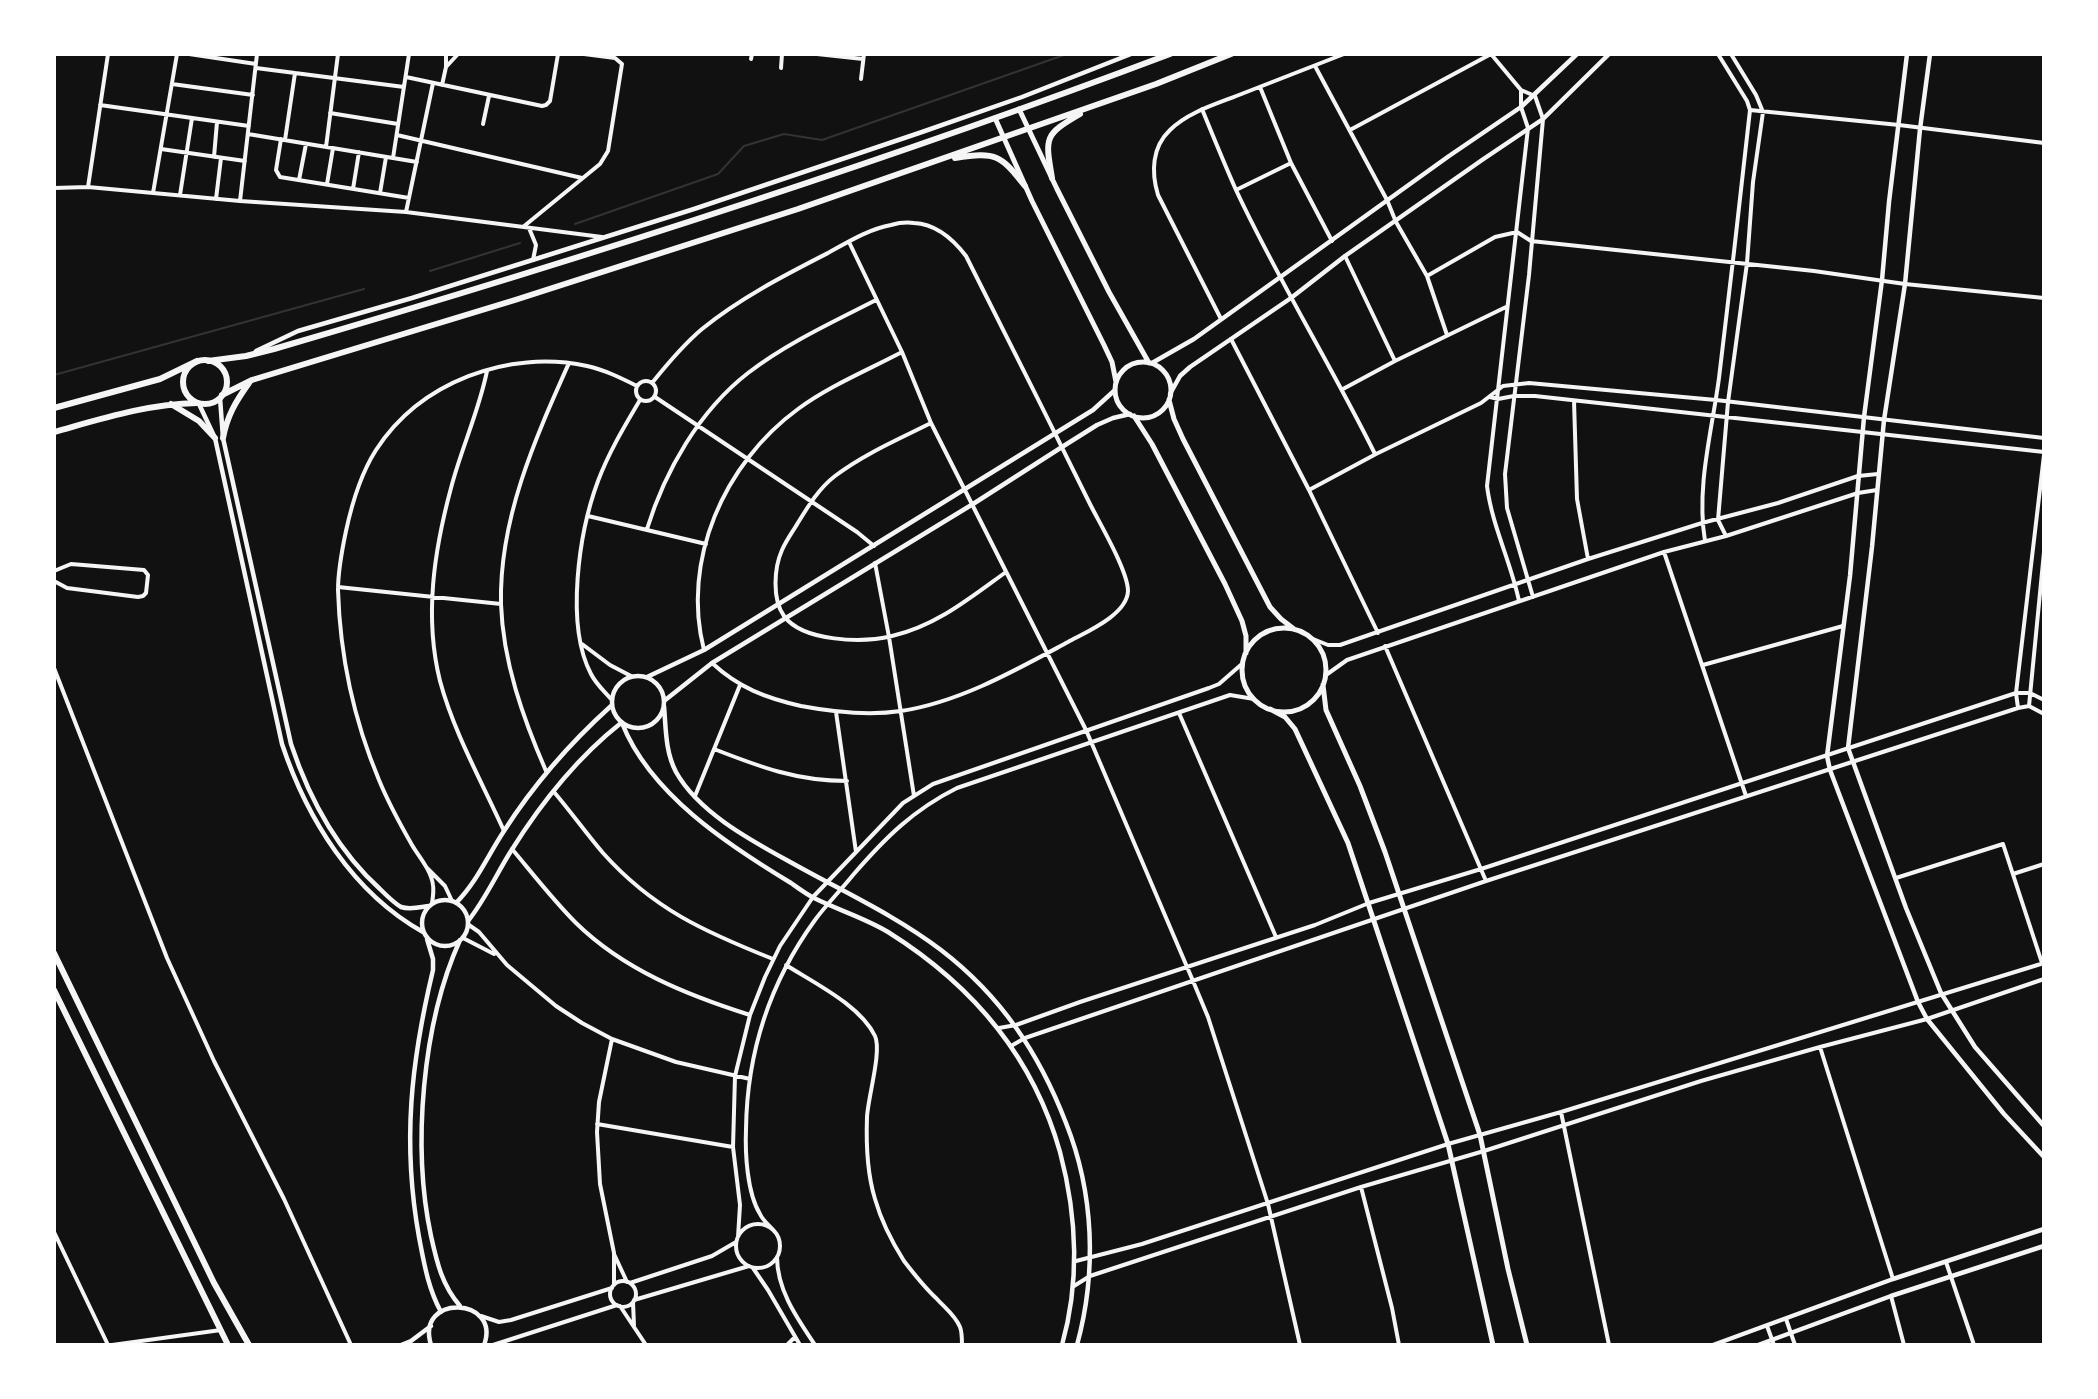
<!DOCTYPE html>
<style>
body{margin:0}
#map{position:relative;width:2098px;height:1399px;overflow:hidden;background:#111;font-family:Manrope,sans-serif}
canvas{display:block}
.frame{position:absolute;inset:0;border:56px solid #fff;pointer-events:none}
</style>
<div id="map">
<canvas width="2098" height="1399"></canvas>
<div class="frame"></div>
</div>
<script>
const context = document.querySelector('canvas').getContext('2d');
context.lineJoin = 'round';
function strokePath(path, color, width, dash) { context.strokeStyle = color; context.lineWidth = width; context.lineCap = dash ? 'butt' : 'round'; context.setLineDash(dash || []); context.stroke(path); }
strokePath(new Path2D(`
 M 575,224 L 718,174 L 744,146 L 784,134 L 822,140 L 1067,54
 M 430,271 L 520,243
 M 54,375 L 364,289`), '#333', 2);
strokePath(new Path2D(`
 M 189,54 L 256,64
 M 817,54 L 863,59
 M 1491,54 L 1521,90 L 1535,96 L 1543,119 L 1529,275 L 1505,474 L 1507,508 L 1533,597
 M 751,59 L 752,54
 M 1315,66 L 1387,200 L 1396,222 L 1427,276 L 1447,335
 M 446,67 L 458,54
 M 256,68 L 404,87
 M 781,68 L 782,54
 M 406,77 L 542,106 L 546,105 L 550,101 L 558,54
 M 861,79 L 864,54
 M 172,84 L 253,95
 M 442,85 L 446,67 L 446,54
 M 1260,87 L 1291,163 L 1332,241
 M 100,105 L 249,126
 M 1202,109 C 1213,136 1224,163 1236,190 C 1278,280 1331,365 1375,454
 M 1750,110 L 1899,125 L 2044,143
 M 330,113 L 398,124
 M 483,124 L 489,96
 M 1350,130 L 1491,54
 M 248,134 L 417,162
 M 397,135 L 582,178
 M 281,139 L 276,170 L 280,177 L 409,198
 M 285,140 L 295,73
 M 326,147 L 338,54
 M 161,149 L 245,161
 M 214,157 L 217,122
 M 393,158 L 409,54
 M 299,180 L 306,144
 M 327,184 L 333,148
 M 88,187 L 108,54
 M 54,188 L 88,187 L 240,201 L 406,212 L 602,237
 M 353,189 L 359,152
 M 1236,190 L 1291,163
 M 153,193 L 177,54
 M 380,193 L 386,157
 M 180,195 L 192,118
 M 216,199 L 221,158
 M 240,201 L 257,54
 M 406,212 L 433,83
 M 523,227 L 600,164 L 608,151 L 622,64 L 615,58 L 584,54
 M 529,228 L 536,245 L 533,260
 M 849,242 L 902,352 L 931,423 L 1086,730 L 1193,981 L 1208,1017 L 1268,1204 L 1300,1345
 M 1345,256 L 1395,361
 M 1427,276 L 1495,237 L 1517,232 L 1531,241 L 1814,271 L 1905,284 L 2044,298
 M 1221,319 L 1158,195 C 1151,172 1152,147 1170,130 C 1189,111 1220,103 1244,93 C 1278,80 1311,67 1344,54
 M 1231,339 L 1309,490 L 1378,633
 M 487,371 C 479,411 461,449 451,488 C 434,551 424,617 440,681 C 454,733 482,782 504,831
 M636 391a10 10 0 1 1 20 0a10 10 0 1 1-20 0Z
 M 652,383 C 668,363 683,345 702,329 C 740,298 785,275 828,253 C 848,242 869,229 891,225 C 898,223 906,222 914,223 C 936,224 953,239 966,256 C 1008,339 1049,421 1090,504 C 1100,524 1128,571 1128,591 C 1127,615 1086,632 1068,642 C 1016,670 960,702 901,711 C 868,716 833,712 801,706 C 766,698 739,688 712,663
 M 1343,389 L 1395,361 L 1506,307
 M 655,397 L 857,532 L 874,546
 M 1490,397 L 1498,399 L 1514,396 L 1535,396 L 2044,452
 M 1574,401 L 1577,499 L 1588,559
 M 931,423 C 899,439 864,454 835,476 C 818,489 807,508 796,526 C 791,534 786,541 782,550 C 774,568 772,599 784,616 C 803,642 863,643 892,636 C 936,626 970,598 1006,572
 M 1309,490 L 1376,454 L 1481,403 L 1503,386 L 1529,383 L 1716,400 L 2044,438
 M 588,516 L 706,544
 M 647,529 C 665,471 699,411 748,373 C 787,343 833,322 876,300
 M 1726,536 L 1718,520 L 1728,402 L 1747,263 L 1753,182 L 1763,112 L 1756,95 L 1731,54
 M 1705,541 C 1696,487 1712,431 1719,378 C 1730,289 1740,199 1750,110 L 1747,101 L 1718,54
 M 1664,552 L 1746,796
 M 875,563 L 889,637 L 914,796
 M 54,571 L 71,564 L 144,570 L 148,575 L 146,593 L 143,596 L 138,597 L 67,588 L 54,581
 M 338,587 L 501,604
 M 1519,601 C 1511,562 1492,526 1487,486 L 1528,128 L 1521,107 L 1521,90
 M 1313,639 L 1328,645 L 1340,645 L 1588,559 L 1702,523 L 1778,503 L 1858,476 L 1878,474
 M 582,644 L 610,665 L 631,676
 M 1385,646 L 1486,881
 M 704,650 C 681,561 724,463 798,409 C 829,386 868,370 902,352
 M 1703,665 L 1843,626
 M 54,668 L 167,958 L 214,1061 L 284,1199 L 351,1345
 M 1326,675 L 1347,660 L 1664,552 L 1726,536 L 1858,493 L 1877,490
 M 611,699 C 604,691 596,684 591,674 C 565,625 579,532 598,481 C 609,452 624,427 640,400
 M 2029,706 L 2044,552
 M 2018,708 L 2016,693 L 2044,455
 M 836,712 L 856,852
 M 1179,713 L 1276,937
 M 714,749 C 760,767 797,781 847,781
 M 546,771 C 523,718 503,662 501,604 C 499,519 535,439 569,363
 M 554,792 C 571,812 586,833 603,853 C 653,909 705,932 773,959
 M 695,796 L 740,685
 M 512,849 C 533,874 553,900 576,923 C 624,970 687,995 750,1015
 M 427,868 L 445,886 L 452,901
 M 2013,874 L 2044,864
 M 1896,878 L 2003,844 L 2042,963
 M 432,903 C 433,897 434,891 433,885 C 431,870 419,857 412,845 C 400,824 388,802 379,780 C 353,718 340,656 338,590 C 338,570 342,550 346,531 C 352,503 360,475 376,450 C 420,382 508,349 587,366 C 605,370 621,378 637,386
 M 469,925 L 479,932 L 507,965 L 556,1006 L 582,1023 L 612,1039 L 676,1062 L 750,1079
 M 463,938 L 494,954
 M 786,965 C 814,983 860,1005 875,1036 C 882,1051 868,1097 867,1117 C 866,1144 867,1173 875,1199 C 881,1220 892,1242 904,1261 C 914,1274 925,1288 937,1299 C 945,1308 955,1315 960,1327 C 962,1332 962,1339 962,1345
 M 999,1028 L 1016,1025 L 1080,1002 L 1315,925 L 1369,903 L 1481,869 L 2016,693 L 2030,693 L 2044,700
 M 612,1039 L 599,1102 L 597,1132 L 600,1184 L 614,1253 L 614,1285
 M 1011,1046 L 1025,1038 L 1486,881 L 2018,708 L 2029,706 L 2044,714
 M 1820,1047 L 1893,1279
 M 1561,1112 L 1609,1345
 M 597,1124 L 733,1147
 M 1361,1187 L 1392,1308 L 1399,1345
 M736 1246a22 22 0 1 1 44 0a22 22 0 1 1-44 0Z
 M 54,1232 L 108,1345
 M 775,1232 C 770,1226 763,1221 760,1214 C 747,1193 745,1153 746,1129 C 747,1053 770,982 815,920 C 826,905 841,890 853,875 C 885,838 913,810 957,788 L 1230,695 L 1254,699
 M 738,1237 L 740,1205 L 733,1147 L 735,1076 L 750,1015 L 765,977 L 780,946 L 813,897 L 903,803 L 933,784 L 1209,688 L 1219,684 L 1243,663
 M 614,1254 L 627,1282
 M 777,1257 C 777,1290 797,1318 815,1345
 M 1076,1261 L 1142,1244 L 1448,1144 L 1561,1112 L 2044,963
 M 1946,1262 L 1974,1345
 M 753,1268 L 768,1290 L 800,1345
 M610 1294a13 13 0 1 1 26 0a13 13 0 1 1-26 0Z
 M 630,1283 L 712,1256 L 736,1242
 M 1074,1286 L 1090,1276 L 1361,1187 L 1484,1151 L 1701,1081 L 1820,1047 L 1927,1019 L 2044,979
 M 1891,1296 L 1904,1345
 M 634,1300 L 749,1266
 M 633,1302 L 634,1326
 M 620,1306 L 646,1345
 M 481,1316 L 499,1322 L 511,1320 L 612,1288
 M 1786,1319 L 1795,1345
 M 1767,1326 L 1774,1345
 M 112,1345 L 221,1330
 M 493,1345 L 617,1305
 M 787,1345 L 795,1337`), '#f5f5f5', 4);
strokePath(new Path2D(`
 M 1907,54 L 1889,202 L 1882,280 L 1864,417 L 1850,576 L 1827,756 L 1830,770 L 1918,1002 L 1927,1019 L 2004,1114 L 2044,1157
 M 1930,54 L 1920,129 L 1905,284 L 1884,420 L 1872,547 L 1848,748 L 1906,908 L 1941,993 L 1975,1047 L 2044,1126
 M 256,351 L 298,331 L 412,298 L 694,209 L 922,132 L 1022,97 L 1131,54
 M 1152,363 L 1194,339 L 1449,156 L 1521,107 L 1577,54
 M 1170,394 L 1180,376 L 1190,367 L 1291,298 L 1345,256 L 1482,160 L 1543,119 L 1609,54
 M 220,398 L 223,438 L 291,744 C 309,798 337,850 380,889 C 386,895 394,903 401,907 C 410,910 421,907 429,906
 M 199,404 L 215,438 L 282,744 C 307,819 353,893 423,932
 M612 702a26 26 0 1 1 52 0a26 26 0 1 1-52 0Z
 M 647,677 L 704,650 L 1093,410 L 1115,390
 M 664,701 L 712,663 L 973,504 L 1062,447 L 1097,425 L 1113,418 L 1130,414
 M 664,706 C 666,728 665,751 676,772 C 699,813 752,841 792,863 C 842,891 895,915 941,950 C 1001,996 1039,1053 1066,1123 C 1094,1193 1097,1272 1077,1345
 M 622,723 C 650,794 728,845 791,883 C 798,888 806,894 814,898 C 838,910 865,918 888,932 C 971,984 1033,1056 1060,1152 C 1077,1216 1080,1281 1062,1345
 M422 923a23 23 0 1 1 46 0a23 23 0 1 1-46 0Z
 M 456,903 C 477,882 488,855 504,831 C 534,784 570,743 611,706
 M 468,921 C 485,900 497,873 511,851 C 541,803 578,757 621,723
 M 427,939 L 433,959 L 433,970 C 411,1062 402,1143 419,1237 C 424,1263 428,1288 441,1312
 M 460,1306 C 442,1285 437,1263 431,1236 C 412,1147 422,1024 460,940
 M 401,1345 L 411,1341 L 431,1326
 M 431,1345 C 415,1293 502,1297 484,1345
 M 1713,1345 L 1893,1279 L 2044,1229
 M 1758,1345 L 1891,1296 L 2044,1246`), '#f5f5f5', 4.5);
strokePath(new Path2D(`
 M 1019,109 L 1057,189 L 1109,292 L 1149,363
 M 995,118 L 1032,201 L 1104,345 L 1112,362 L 1116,382
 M1115 390a28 28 0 1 1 56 0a28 28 0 1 1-56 0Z
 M 1169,400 L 1174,419 L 1183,439 L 1270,607 L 1281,619 L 1294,629
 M 1134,416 L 1152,444 L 1225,584 L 1242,621 L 1246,636 L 1246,653
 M1242 670a42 42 0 1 1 84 0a42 42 0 1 1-84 0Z
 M 1323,685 L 1326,710 L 1360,786 L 1385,852 L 1480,1135 L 1508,1269 L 1527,1345
 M 1270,709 L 1285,717 L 1295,729 L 1348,843 L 1448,1144 L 1493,1345`), '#f5f5f5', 5);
strokePath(new Path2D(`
 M 955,158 C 996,152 1000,154 1025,186
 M 1052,178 C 1045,137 1044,135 1080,114
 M183 382a22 22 0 1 1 44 0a22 22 0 1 1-44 0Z
 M 208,361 L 246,356 L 274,349 C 576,261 876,165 1170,54
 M 222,395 L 252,380 L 515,300 L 798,209 L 1156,84 L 1231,54
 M 171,404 L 199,421 L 215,438
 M 54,408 L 160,379 L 197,361
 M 54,432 C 101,419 147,404 197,403
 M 223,438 C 227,416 236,401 249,383
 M 54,953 L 214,1283 L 249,1345
 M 54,990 L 228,1345`), '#f5f5f5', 6);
</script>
